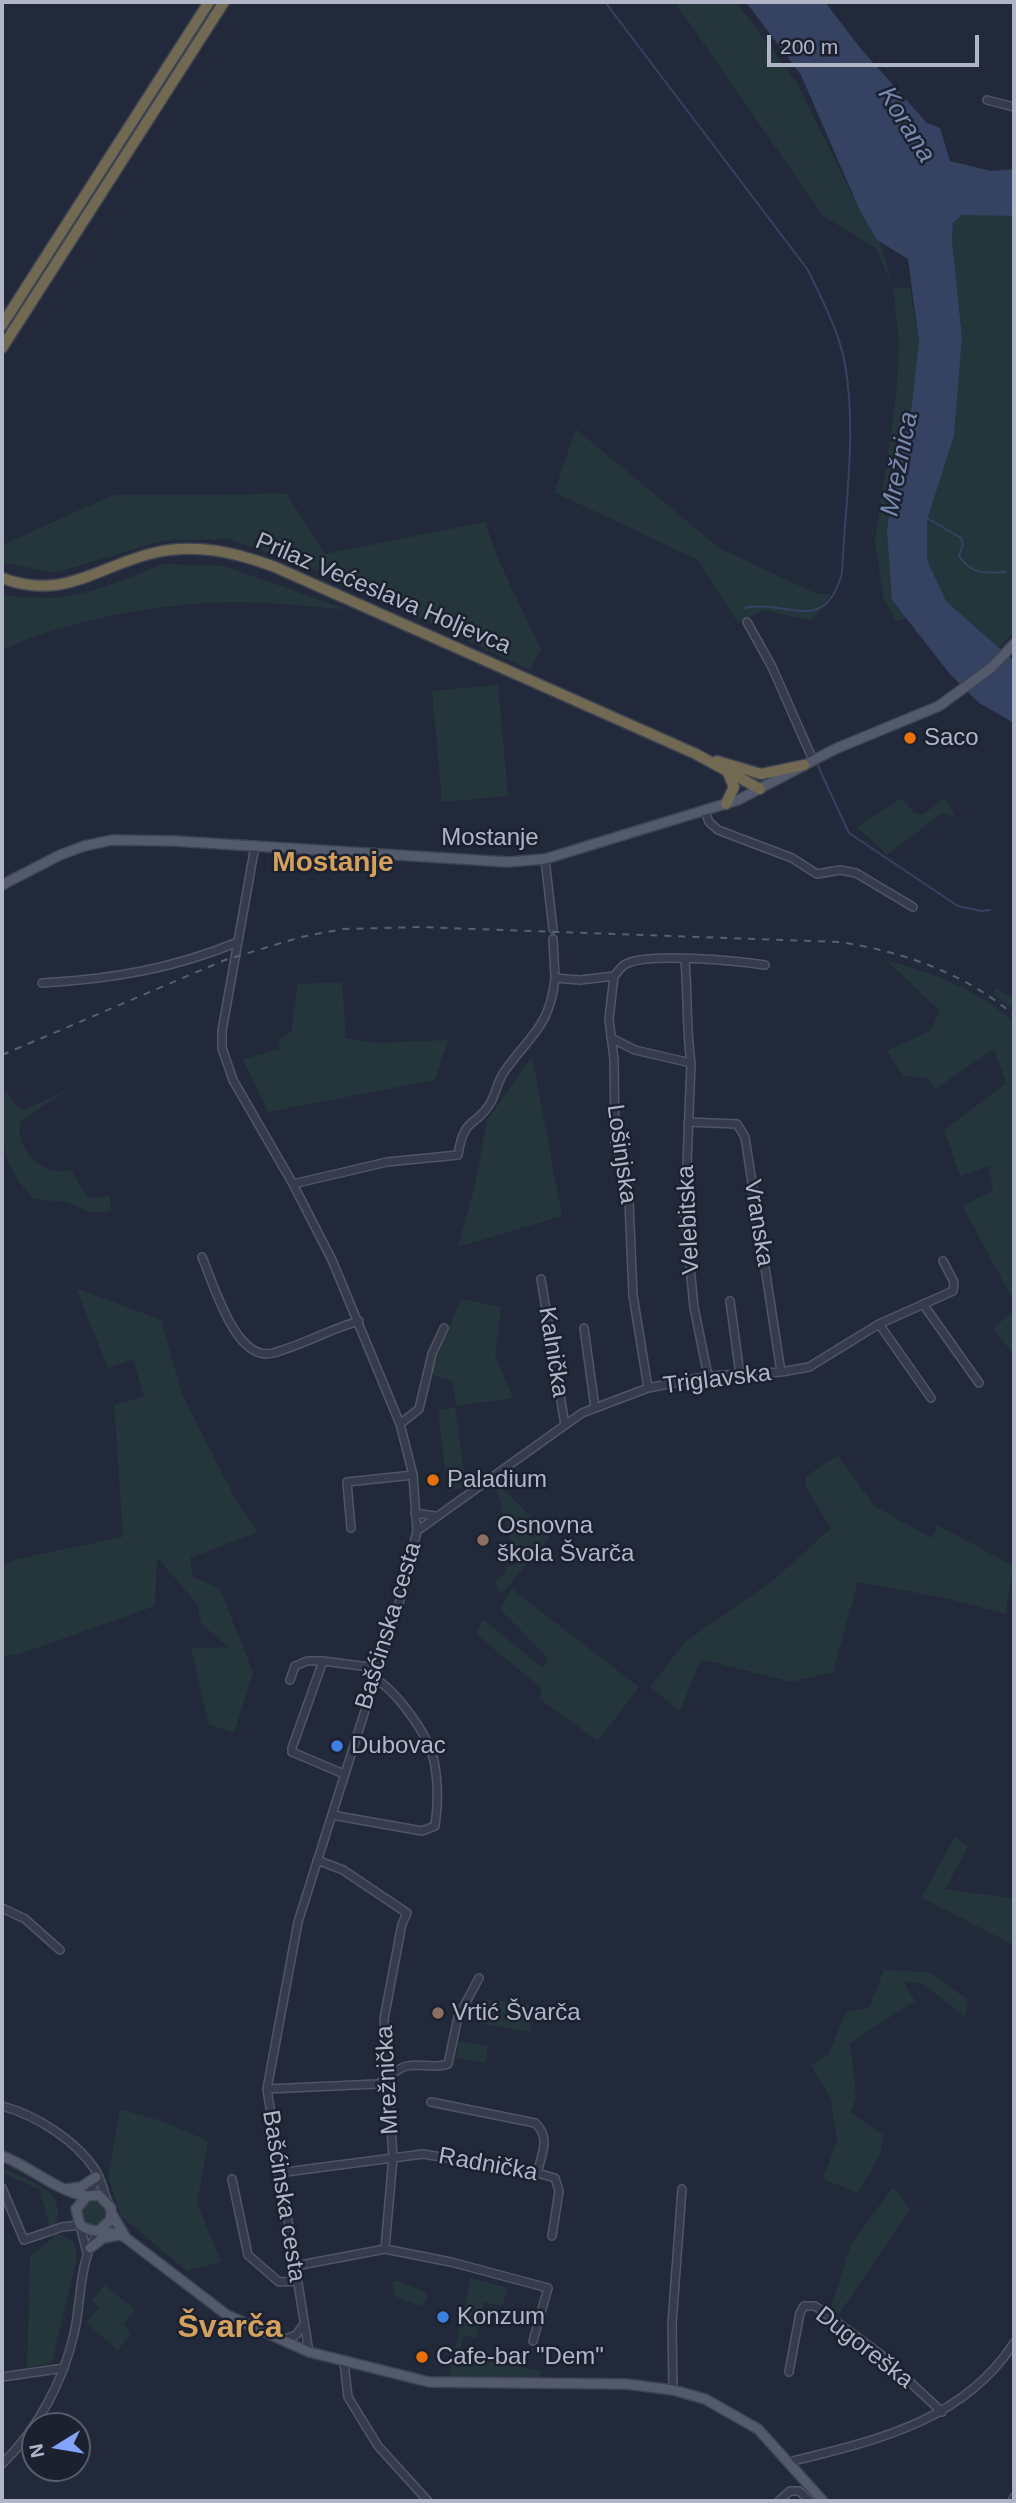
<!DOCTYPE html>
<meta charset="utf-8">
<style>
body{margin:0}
#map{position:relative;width:1016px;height:2503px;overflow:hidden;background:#22293a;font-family:Helvetica,sans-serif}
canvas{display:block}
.frame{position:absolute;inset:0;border:4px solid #b1b6c7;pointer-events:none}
.north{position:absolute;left:21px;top:2412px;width:70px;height:70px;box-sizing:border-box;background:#1b212f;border:2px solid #575d6c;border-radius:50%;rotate:259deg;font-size:19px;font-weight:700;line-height:28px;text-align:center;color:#b1b6c7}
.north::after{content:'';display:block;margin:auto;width:24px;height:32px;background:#84a3f8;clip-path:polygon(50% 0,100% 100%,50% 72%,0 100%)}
.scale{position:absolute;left:767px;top:35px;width:212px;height:32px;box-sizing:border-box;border:4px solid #b1b6c7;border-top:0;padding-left:9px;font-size:21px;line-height:24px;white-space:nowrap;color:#b1b6c7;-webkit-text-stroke:5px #1b212f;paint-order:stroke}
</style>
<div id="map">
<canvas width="1016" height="2503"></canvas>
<div class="frame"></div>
<div class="north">N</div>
<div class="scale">200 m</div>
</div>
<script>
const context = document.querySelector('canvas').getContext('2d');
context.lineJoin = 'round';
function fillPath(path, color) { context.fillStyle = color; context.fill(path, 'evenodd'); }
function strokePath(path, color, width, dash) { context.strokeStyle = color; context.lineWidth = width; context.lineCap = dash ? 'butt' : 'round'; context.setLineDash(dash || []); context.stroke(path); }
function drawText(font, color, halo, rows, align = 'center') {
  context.font = font + ' Helvetica,sans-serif'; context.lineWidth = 5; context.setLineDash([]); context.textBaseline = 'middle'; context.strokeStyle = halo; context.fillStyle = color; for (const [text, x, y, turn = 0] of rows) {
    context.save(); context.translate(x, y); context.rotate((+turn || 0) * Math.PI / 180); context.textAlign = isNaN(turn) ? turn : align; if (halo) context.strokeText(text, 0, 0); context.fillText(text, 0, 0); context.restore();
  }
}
fillPath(new Path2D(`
 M 675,2 L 736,2 L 796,81 L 860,211 L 882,248 L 893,288 L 910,288 L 919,342 L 911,410 L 895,476 L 892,600 L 906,618 L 896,621 L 883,597 L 875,541 L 896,397 L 899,342 L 893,288 L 876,248 L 823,216 Z
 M 972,214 L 1014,216 L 1014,631 L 1000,648 L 946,601 L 927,560 L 927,520 L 954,436 L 962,337 L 952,239 L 953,223 L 962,215 Z
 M 576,429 L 719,548 L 817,594 L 831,594 L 811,621 L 764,610 L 738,623 L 698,560 L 554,492 Z
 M 287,494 L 325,554 L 485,522 L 498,559 L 541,650 L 530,670 L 317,570 L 228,539 L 161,541 L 55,573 L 2,562 L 2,545 L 113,495 Z
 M 164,564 L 224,566 L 346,609 C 310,607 274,602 238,602 C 160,603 73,618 2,650 L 2,594 C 68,607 103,587 164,564 Z
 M 498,685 L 508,796 L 442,802 L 432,691 Z
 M 902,798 L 914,813 L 922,815 L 945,798 L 955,816 L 942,813 L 887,855 L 857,827 Z
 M 886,960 C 937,975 972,986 1014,1022 L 1014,1302 L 962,1205 L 993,1191 L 989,1166 L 960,1176 L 944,1130 L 1006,1083 L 994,1049 L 935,1089 L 929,1078 L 904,1076 L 886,1051 L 930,1031 L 940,1011 Z
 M 342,982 L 346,1038 L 378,1043 L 448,1040 L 435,1080 L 268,1112 L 243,1059 L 280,1049 L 278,1040 L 291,1032 L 298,984 Z
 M 996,988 L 1010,996 L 1014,990 L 1014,1010 L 993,994 Z
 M 532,1056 L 562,1216 L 458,1247 L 475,1186 L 487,1120 Z
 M 69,1089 L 20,1121 C 15,1150 42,1178 71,1170 L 88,1198 L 110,1196 L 111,1211 L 93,1213 L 66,1202 L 34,1199 C 0,1164 2,1139 2,1092 L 7,1093 L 19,1108 L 26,1109 Z
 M 76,1288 L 161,1320 L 182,1394 L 237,1502 L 258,1532 L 190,1558 L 193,1577 L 220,1589 L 253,1672 L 234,1733 L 208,1724 L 191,1648 L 228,1647 L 201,1623 L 197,1604 L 157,1557 L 155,1606 L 17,1655 L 2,1656 L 2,1565 L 17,1559 L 123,1537 L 114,1405 L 144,1396 L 133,1359 L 108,1368 Z
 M 461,1299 L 501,1307 L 495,1355 L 513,1398 L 456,1406 L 453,1381 L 430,1374 Z
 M 1014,1311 L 1014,1355 L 993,1328 Z
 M 455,1407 L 466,1487 L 448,1491 L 438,1410 Z
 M 838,1455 L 874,1506 L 932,1538 L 937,1525 L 1014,1566 L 1014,1580 L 1011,1579 L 1005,1614 L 945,1598 L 858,1582 L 833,1672 L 791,1682 L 701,1659 L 680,1711 L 650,1687 L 685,1642 L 775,1579 L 831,1528 L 806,1488 L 806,1476 Z
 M 502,1487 L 550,1537 L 502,1593 L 498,1591 L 495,1581 L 506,1572 L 505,1567 L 517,1564 L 498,1494 L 497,1488 Z
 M 512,1589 L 639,1687 L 598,1741 L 540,1699 L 541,1688 L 476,1634 L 483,1619 L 543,1668 L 548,1658 L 500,1609 Z
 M 955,1837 L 968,1847 L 945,1889 L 1014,1899 L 1014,1945 L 921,1898 Z
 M 884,1970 L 929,1972 L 968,2000 L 965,2017 L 923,1984 L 903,1981 L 915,2001 L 850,2043 L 856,2098 L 851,2112 L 884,2136 L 880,2155 L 858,2193 L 823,2179 L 837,2141 L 831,2099 L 811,2065 L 828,2055 L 846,2012 L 869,2008 Z
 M 485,1999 L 533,2005 L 530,2032 L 481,2024 Z
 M 459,2041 L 488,2046 L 485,2063 L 456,2058 Z
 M 120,2109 L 165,2122 L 208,2141 L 197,2203 L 221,2262 L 187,2271 L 121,2216 L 108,2176 Z
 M 2,2168 C 27,2180 70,2191 55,2225 L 59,2234 C 73,2239 76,2244 77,2258 L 52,2363 L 27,2367 L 30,2256 L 53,2238 L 40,2190 L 2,2172 Z
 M 893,2187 L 910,2209 L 839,2314 L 831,2308 L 851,2244 Z
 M80 2213a14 14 0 1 1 28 0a14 14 0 1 1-28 0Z
 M 471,2278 L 508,2288 L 502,2306 L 484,2302 L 476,2338 L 463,2335 L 460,2354 L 541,2371 L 540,2385 L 448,2381 Z
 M 397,2281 L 427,2293 L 426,2301 L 419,2306 L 395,2296 L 392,2282 Z
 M 105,2285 L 135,2310 L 123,2325 L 131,2333 L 118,2350 L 86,2323 L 99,2307 L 92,2300 Z`), '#24363b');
fillPath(new Path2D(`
 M 746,2 L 825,2 L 861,49 L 927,123 L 940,128 L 950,161 L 991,171 L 1014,169 L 1014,216 L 962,215 L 953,223 L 952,240 L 962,337 L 954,436 L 927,520 L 927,560 L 946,601 L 1014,661 L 1014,723 L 979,703 L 949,673 L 892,600 L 887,530 L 895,476 L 911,410 L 919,342 L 908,259 L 877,240 L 860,211 L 801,75 Z`), '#354262');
strokePath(new Path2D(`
 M 605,2 L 808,270 C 822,300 839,331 845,364 C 857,432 845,505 842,573 C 824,637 789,599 745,608
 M 927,518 L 961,538 L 963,544 L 959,556 C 972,575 985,573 1006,572
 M 818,766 L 849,833 L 958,906 L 981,911 L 990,910`), '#354262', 2);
const minor = new Path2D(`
 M 987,100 L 1014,107
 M 747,622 L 772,667 L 813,760
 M 705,811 L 709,822 L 718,830 L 792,858 L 817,874 L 840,870 L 856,873 L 913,907
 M 255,846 L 222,1031 L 222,1048 L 233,1080 L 293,1184 L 332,1260 L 400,1424 L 413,1475 L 417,1531 L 400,1600 L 298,1922 L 267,2089 L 309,2352
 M 545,859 L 553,929
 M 553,939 L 555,978 L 580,980 L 614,976 L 609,1019 L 614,1059 L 615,1144 L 628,1179 L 633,1295 L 648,1388
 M 685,960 C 688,995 686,1028 691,1063
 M 614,976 C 618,972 621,966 626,964 C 648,952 738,961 765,965
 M 42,983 C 112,979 172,969 238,942
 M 611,1038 L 635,1050 L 691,1063 L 685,1215 L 694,1307 L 708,1376
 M 688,1122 L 737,1124 L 745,1137 L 781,1372
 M 293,1184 L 387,1162 L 458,1155 C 464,1115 476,1128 491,1102 C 496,1092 498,1081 504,1072 C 530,1035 550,1027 555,978
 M 202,1257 C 214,1285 236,1363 273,1353 C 303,1345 330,1329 359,1321
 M 541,1279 L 565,1425
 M 730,1301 L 740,1374
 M 923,1304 L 979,1383
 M 879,1324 L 931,1398
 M 584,1328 L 595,1408
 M 400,1424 L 419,1409 L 432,1354 L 444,1328
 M 415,1513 L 435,1516
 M 351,1528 L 347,1482 L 413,1475
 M 417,1531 L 582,1413 L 648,1388 L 708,1376 L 781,1372 L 809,1367 L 879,1324 L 953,1291 L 954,1282 L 943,1261
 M 290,1680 L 295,1666 L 307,1661 L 323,1661
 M 344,1774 L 292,1752 L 292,1748 L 323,1661 L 377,1668
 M 332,1815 L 422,1831 L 435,1826 C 438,1806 438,1781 434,1761 C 429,1736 397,1691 374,1678
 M 317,1860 L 343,1870 L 407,1913 L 402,1924 L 384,2019 L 393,2157 L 385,2249
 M 2,1908 L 25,1919 L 60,1950
 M 267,2089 L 377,2084 C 389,2080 394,2069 407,2066 C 420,2063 434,2069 448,2064 L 458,2017 L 479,1978
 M 431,2102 L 535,2123 C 551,2137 542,2154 537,2173
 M 2,2106 C 36,2115 77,2141 96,2171 C 102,2180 103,2192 108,2202
 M 278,2173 L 423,2154 L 537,2173 L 555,2178 L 559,2191 L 552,2236
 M 232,2179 L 248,2255 L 279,2282 L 297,2281
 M 2,2188 L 24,2240 L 62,2227 L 80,2225 L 87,2253
 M 87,2196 L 95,2183 L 96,2174
 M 295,2266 L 385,2249 L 451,2262 L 548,2288 L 533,2341
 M 282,2340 L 296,2335 L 304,2324
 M 344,2362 L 348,2397 L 378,2446 L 428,2501
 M 789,2372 L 800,2313 L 804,2306 L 815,2306 L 880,2354 L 942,2412
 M 2,2377 L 64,2368
 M 673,2390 L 672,2324 L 682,2189
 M 789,2462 C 874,2441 963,2422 1014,2343
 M 2,2464 C 37,2430 63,2382 74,2334 C 82,2301 78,2258 100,2230
 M 779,2501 L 790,2491 L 799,2491 L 810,2501
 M 1012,2501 L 1014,2497`);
const major = new Path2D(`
 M 2,885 L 60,855 L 84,846 L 112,840 L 174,841 L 508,862 L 545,859 L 738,800 L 835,749 L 939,706 L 991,668 L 1014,644
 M 2,2156 C 30,2166 59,2193 87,2196
 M 66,2189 L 81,2187 L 96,2177
 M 112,2214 L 126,2238 L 227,2315 L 309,2352 L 429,2382 L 626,2384 L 673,2390 L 705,2399 L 758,2429 L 823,2501
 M 100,2230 L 111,2219 L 111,2208 L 99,2195 L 87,2196 L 76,2209 L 80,2225 C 92,2234 108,2230 122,2236
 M 90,2248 L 103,2238 L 119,2235`);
const highway = new Path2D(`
 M 2,325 L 209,2
 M 2,348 L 224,2
 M 2,578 C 63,601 97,567 153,553 C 196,543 235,552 275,567 L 696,754 L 760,789
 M 717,761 L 761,774 L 804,765
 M 726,804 L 734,787 L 728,773`);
strokePath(minor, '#515665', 10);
strokePath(major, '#3f4554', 12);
strokePath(highway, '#3e4352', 13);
strokePath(minor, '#363c4b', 7);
strokePath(major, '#535a6b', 9);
strokePath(highway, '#716952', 10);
strokePath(new Path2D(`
 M 2,1055 L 225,960 L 301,937 L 343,929 L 422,927 L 840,942 C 904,952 964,973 1014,1015`), '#575f72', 2, [7, 7]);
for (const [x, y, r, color] of [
 [910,738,7,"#e8710a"],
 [433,1480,7,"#e8710a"],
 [483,1540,7,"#8d6e63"],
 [337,1746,7,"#3f7fe0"],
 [438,2013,7,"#8d6e63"],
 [443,2317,7,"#3f7fe0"],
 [422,2357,7,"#e8710a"]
]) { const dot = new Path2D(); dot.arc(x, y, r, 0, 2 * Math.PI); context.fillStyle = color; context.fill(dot); strokePath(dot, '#1b212f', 2.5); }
drawText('24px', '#b1b6c7', '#1b212f', [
 ["Prilaz Većeslava Holjevca",383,594,23],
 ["Mostanje",490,838],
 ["Lošinjska",621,1154,82],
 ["Velebitska",689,1220,-93],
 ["Vranska",758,1223,81],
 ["Kalnička",553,1352,81],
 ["Triglavska",717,1380,-7],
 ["Bašćinska cesta",389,1626,-73],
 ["Mrežnička",388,2080,-93],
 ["Radnička",488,2165,10],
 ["Bašćinska cesta",283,2196,81],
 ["Dugoreška",864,2348,38]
]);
drawText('24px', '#b1b6c7', '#1b212f', [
 ["Saco",924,738],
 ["Paladium",447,1480],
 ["Osnovna",497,1526],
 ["škola Švarča",497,1554],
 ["Dubovac",351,1746],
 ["Vrtić Švarča",452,2013],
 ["Konzum",457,2317],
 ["Cafe-bar \"Dem\"",436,2357]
], 'left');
drawText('italic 26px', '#7889af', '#1b212f', [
 ["Korana",906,125,58],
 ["Mrežnica",900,464,-79]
]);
drawText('bold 28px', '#d4a05e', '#1b212f', [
 ["Mostanje",333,863]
]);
drawText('bold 32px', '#d4a05e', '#1b212f', [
 ["Švarča",230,2328]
]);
</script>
